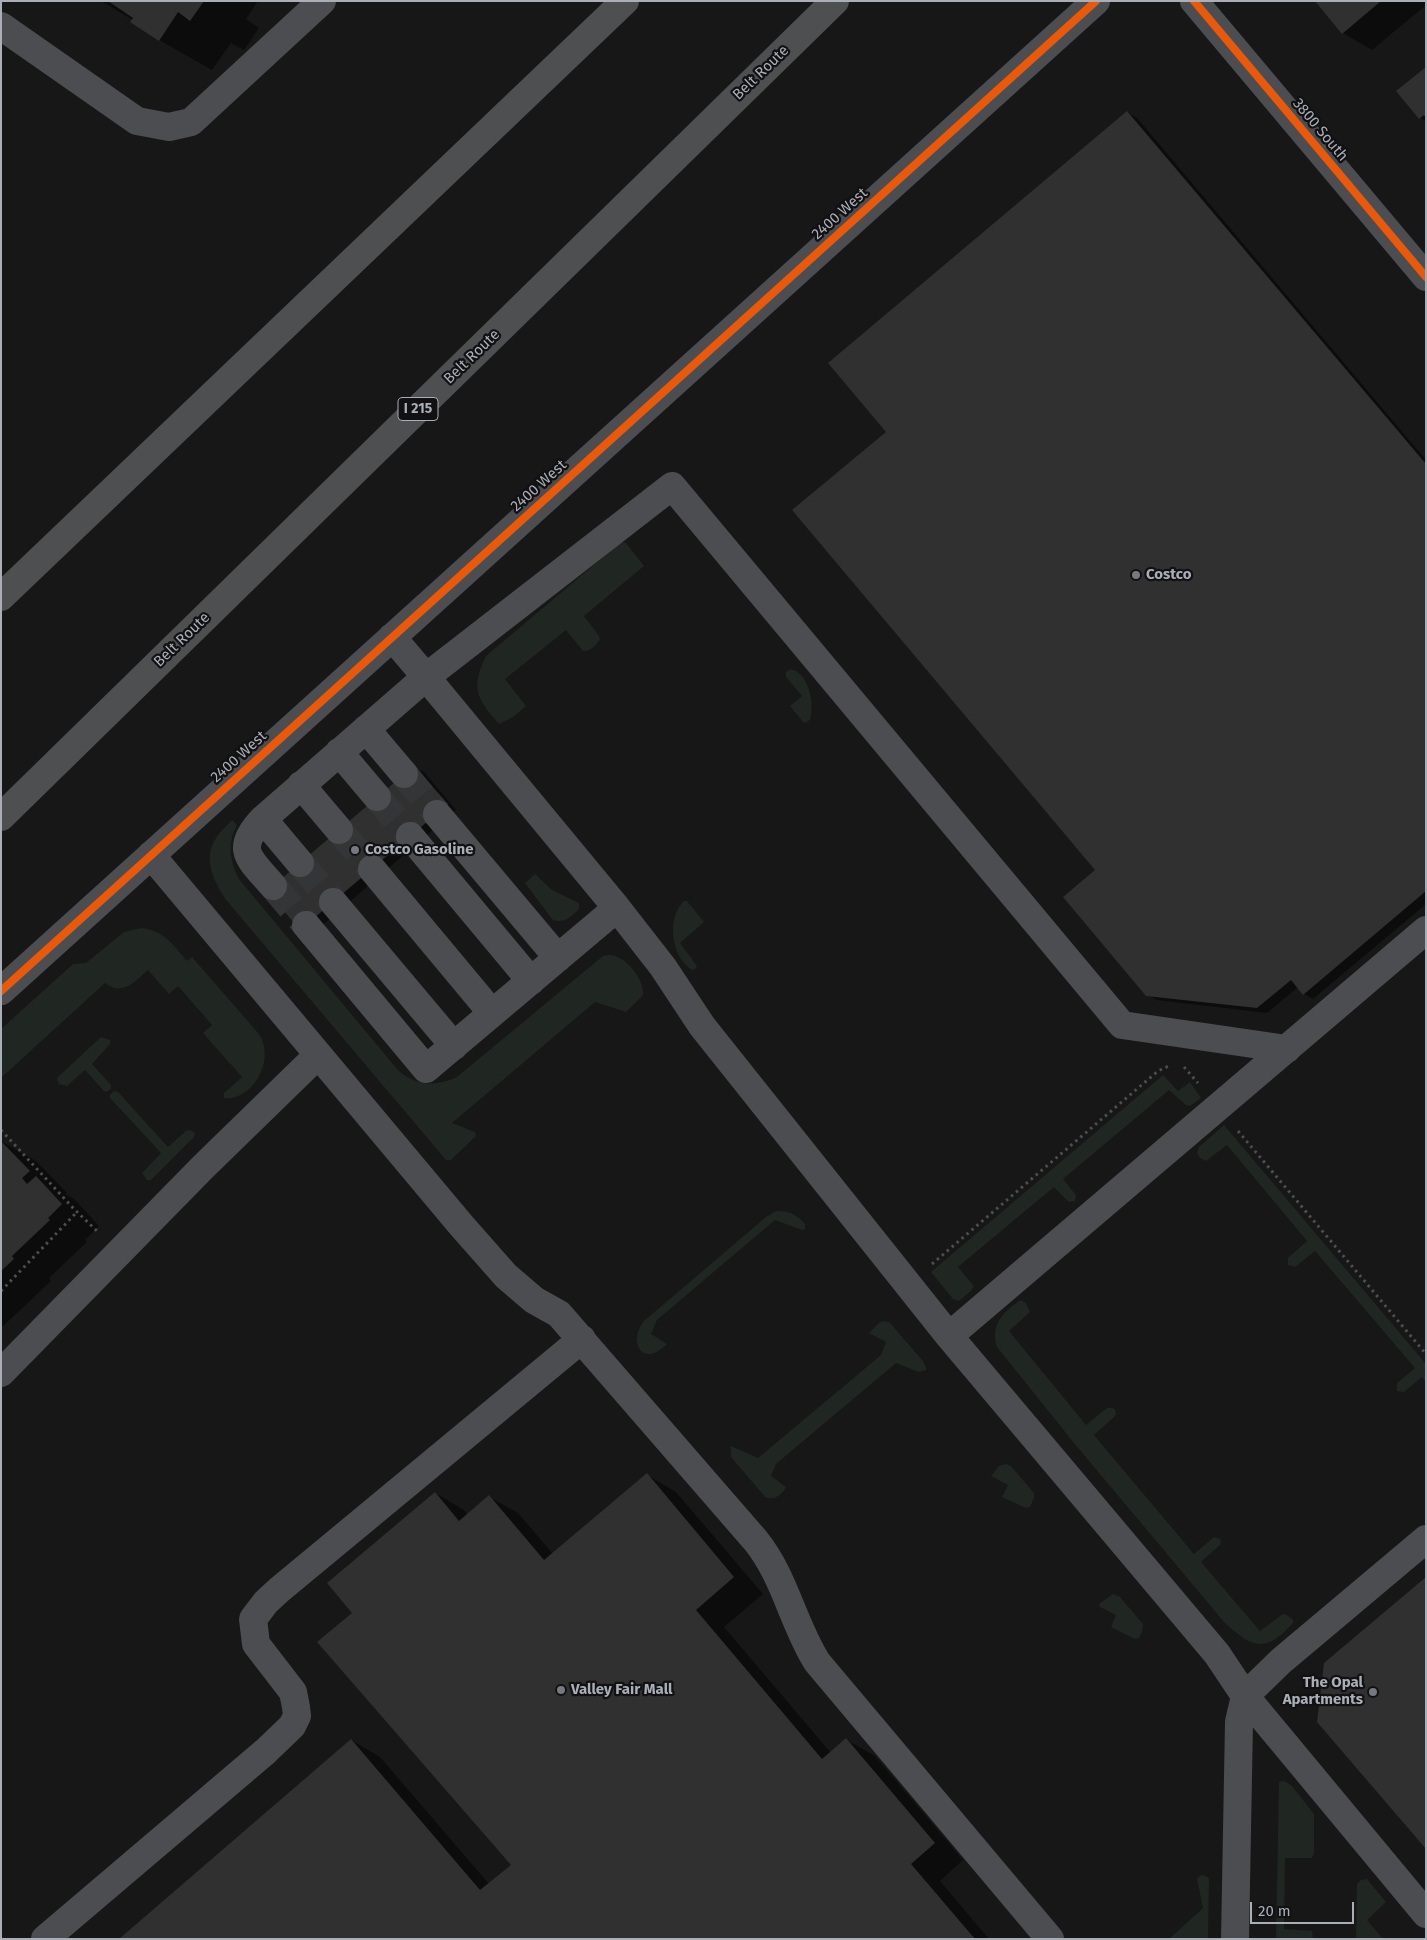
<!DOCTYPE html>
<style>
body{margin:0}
#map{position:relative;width:1427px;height:1940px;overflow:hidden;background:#171717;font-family:"Fira Sans",sans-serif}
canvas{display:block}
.frame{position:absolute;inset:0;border:2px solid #a9aeb7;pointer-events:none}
.scale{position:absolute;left:1250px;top:1902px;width:104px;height:22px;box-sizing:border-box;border:2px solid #a9aeb7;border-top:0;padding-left:6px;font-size:15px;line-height:18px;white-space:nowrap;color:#a9aeb7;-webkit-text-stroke:4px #111113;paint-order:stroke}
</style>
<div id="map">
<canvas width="1427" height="1940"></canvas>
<div class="frame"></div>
<div class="scale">20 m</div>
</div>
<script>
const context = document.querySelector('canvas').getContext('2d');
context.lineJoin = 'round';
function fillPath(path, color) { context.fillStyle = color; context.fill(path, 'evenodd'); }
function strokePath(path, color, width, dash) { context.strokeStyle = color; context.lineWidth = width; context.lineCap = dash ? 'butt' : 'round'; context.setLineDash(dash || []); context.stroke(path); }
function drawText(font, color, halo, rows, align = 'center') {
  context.font = font + ' "Fira Sans",sans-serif'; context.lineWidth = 4.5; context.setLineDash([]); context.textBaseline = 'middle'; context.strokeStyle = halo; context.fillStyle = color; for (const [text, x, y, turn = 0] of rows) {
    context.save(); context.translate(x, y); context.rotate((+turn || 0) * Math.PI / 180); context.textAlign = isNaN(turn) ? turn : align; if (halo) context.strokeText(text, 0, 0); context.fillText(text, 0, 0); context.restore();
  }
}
fillPath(new Path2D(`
 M 621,542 L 626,543 L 644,566 L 584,616 L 599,636 L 600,639 C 597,645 590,652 583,651 L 566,630 L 505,679 L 526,706 L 513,717 L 499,724 C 477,699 470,688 486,656 Z
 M 790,669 C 809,672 815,704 810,720 L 805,723 L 803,722 L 790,706 L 802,696 L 786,677 L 786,672 Z
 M 232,820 L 237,825 C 227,843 230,862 239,879 L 397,1069 C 414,1086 436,1087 457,1077 L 603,956 C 621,949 645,978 643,995 L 626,1012 L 595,1002 L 452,1123 L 475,1132 L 476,1136 L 451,1160 L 446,1160 L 227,901 C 214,882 202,859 216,838 C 220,831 227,826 232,820 Z
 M 535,874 L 552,890 L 577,902 L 579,904 L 579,909 C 571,917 563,925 552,919 L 525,883 Z
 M 684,901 L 687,901 L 704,922 L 680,943 L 697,966 L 695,969 L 692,970 C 671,957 666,918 684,901 Z
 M 141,928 C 163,930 174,945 187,961 L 192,957 L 259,1034 C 276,1060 253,1101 224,1098 L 224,1093 L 242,1077 L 203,1033 L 212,1025 L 178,986 L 169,994 L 148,970 C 135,981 123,997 105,983 L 1,1078 L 1,1029 L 73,964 L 86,963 L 124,932 Z
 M 101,1037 L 110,1040 L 110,1044 L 92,1064 L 111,1085 L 111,1089 L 107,1092 L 104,1091 L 85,1070 L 67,1086 L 59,1084 L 57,1079 L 59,1076 Z
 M 1163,1075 L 1178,1091 L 1190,1082 L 1201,1098 L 1190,1106 L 1186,1105 L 1169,1090 L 1063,1179 L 1076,1195 L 1075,1201 L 1069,1202 L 1054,1187 L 958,1267 L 974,1286 L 971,1291 L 959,1301 L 953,1299 L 931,1272 Z
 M 114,1091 L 118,1092 L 168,1147 L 186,1131 L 190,1130 L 195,1133 L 194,1137 L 151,1180 L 147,1180 L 142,1173 L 161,1153 L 110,1098 L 110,1095 Z
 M 1224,1125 L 1426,1364 L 1426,1382 L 1422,1377 L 1404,1392 L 1397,1391 L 1397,1383 L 1415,1368 L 1315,1251 L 1295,1267 L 1288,1265 L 1288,1258 L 1307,1241 L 1227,1145 L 1206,1161 L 1200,1158 L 1197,1153 L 1199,1147 Z
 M 776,1211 C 790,1211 796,1214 805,1224 L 805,1229 L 802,1230 L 775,1220 L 657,1320 L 651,1334 L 667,1344 C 643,1369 627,1342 644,1321 L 766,1217 Z
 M 1021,1300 L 1026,1303 L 1030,1312 L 1009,1331 L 1086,1425 L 1107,1408 L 1111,1408 L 1115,1409 L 1116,1414 L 1114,1417 L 1094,1435 L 1194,1554 L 1214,1537 L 1220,1539 L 1221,1544 L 1201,1562 L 1260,1631 L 1283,1614 L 1287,1615 L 1293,1620 L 1293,1623 C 1265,1654 1252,1648 1224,1622 L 1074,1443 L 997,1347 C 990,1325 1003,1311 1021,1300 Z
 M 885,1321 L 890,1323 L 923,1361 L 926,1367 L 926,1370 L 919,1372 L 896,1363 L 776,1464 L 771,1476 L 786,1487 C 782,1495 774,1501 765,1497 L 731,1457 L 731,1446 L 758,1458 L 881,1355 L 886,1342 L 869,1333 L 880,1322 Z
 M 1006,1464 L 1011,1466 L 1034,1493 L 1034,1498 L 1030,1507 L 1026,1508 L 1002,1497 L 1008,1485 L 991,1476 L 999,1466 Z
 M 1113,1594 L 1120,1597 L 1143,1624 L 1142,1632 L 1139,1638 L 1135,1639 L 1111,1627 L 1116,1615 L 1100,1607 L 1099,1604 Z
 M 1284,1781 L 1292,1786 L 1314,1814 L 1314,1853 L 1312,1858 L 1285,1858 L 1284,1929 L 1312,1931 L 1313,1939 L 1276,1939 L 1279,1782 Z
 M 1201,1875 L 1206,1876 L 1209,1879 L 1208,1939 L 1169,1939 L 1203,1908 L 1197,1879 Z
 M 1367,1879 L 1386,1902 L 1367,1920 L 1383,1939 L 1356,1939 L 1357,1884 L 1361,1880 Z`), '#202621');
fillPath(new Path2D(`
 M 101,1 L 258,1 L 246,19 L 259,28 L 244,50 L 231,43 L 212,70 L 159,40 L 133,20 Z
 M 1317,1 L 1426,1 L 1426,5 L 1372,50 L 1343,33 Z
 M 1426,68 L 1426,121 L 1420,118 Z
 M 1127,112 L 1137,118 L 1426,460 L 1426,904 L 1313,999 L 1304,994 L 1298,987 L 1267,1013 L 1157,1000 L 1147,995 L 1097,870 L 887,432 Z
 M 414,767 L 424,772 L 456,810 L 311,935 L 301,929 Z
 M 1,1141 L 36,1161 L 67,1193 L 65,1194 L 74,1199 L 99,1226 L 85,1240 L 87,1242 L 49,1278 L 51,1281 L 1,1328 Z
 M 647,1475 L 676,1492 L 763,1594 L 724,1627 L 831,1753 L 847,1740 L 875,1756 L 963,1860 L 940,1881 L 989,1939 L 121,1939 L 351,1740 L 380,1757 L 489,1884 L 513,1865 L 353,1613 L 435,1493 L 464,1510 L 468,1515 L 489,1497 L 518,1513 L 553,1554 Z`), '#0007');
fillPath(new Path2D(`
 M 108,1 L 204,1 L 190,21 L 178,12 L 159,41 L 130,22 L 133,18 Z
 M 1315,1 L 1381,1 L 1342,34 Z
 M 1426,67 L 1426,118 L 1424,115 L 1419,119 L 1396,91 Z
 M 1127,111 L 1426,464 L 1426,891 L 1303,995 L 1291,980 L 1257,1008 L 1146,996 L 1063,897 L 1095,870 L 792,510 L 886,432 L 828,363 Z
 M 414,766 L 448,804 L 300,930 L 267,891 Z
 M 1,1141 L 30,1171 L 22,1178 L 27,1184 L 36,1176 L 62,1204 L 48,1218 L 50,1220 L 12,1256 L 14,1259 L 1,1271 Z
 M 647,1473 L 734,1577 L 696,1610 L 822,1759 L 846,1738 L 935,1843 L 911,1864 L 975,1939 L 119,1939 L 351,1739 L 480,1890 L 511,1865 L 317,1642 L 352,1613 L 327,1583 L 435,1492 L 459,1521 L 489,1495 L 544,1560 Z
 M 1426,1577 L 1426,1849 L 1317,1722 L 1324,1663 Z`), '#303031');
strokePath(new Path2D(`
 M 404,774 L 437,814
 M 377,797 L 410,836
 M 339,830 L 372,869
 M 300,863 L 333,902
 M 273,886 L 306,925`), '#343537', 28, [28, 14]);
strokePath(new Path2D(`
 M 1184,1067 L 1198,1083
 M 1,1130 L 74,1209 L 97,1231
 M 1238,1131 L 1426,1354
 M 932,1264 L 1158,1071 L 1171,1065
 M 1,1291 L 77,1212`), '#4d4e51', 3, [2.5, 4]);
strokePath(new Path2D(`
 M 1194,1 L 1426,277
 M 1,26 L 137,121 L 169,127 L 191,122 L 322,1
 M 392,637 L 426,677 L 617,908 L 663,967 L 702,1026 L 949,1336 L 1217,1654 L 1245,1696 L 1426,1914
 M 366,729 L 404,774
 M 339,752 L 377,797
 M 301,785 L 339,830
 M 437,814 L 558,958
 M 263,819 L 300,863
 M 410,836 L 531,981
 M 151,855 L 461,1225 L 506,1276 L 534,1300 L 559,1314 L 756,1541 C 785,1577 793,1624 817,1662 L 1050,1939
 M 372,869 L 492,1013
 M 273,886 C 250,859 233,850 263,819 L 426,677 L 672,486 L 1122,1025 L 1287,1049
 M 333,902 L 454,1046
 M 306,925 L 426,1069 L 617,908
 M 1,991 L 1096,1
 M 949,1336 L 1426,930
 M 1,1373 L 203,1167 L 318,1055
 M 45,1939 L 266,1751 L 292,1726 L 297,1716 L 296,1707 L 293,1692 L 256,1644 L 253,1619 L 266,1602 L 279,1590 L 582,1339
 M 1235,1939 L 1239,1722 L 1245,1696 L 1281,1661 L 1426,1539`), '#4c4d50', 28);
strokePath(new Path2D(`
 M 1,597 L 625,1
 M 1,817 L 835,1`), '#4e4f51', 28);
strokePath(new Path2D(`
 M 1194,1 L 1426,277
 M 1,991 L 1096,1`), '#e8590c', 8);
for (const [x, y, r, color] of [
 [1136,575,5,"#76797f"],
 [355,850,5,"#76797f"],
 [561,1690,5,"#76797f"],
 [1373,1692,5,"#76797f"]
]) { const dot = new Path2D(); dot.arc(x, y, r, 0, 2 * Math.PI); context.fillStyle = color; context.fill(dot); strokePath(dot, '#111113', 2); }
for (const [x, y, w] of [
 [418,409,40]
]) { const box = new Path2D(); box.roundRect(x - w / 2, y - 11.5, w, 23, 4); context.fillStyle = '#111113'; context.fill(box); strokePath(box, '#a9aeb7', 1); }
drawText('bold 14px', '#a9aeb7', null, [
 ["I 215",418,409]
]);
drawText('15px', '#a9aeb7', '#111113', [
 ["Belt Route",761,73,-44],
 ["3800 South",1320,130,50],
 ["2400 West",840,214,-42],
 ["Belt Route",472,357,-44],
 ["2400 West",539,486,-42],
 ["Belt Route",182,640,-44],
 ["2400 West",239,757,-42]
]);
drawText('bold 15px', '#a9aeb7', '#111113', [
 ["Costco",1146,575],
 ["Costco Gasoline",365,850],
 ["The Opal",1363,1683,"right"],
 ["Apartments",1363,1700,"right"],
 ["Valley Fair Mall",571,1690]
], 'left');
</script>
